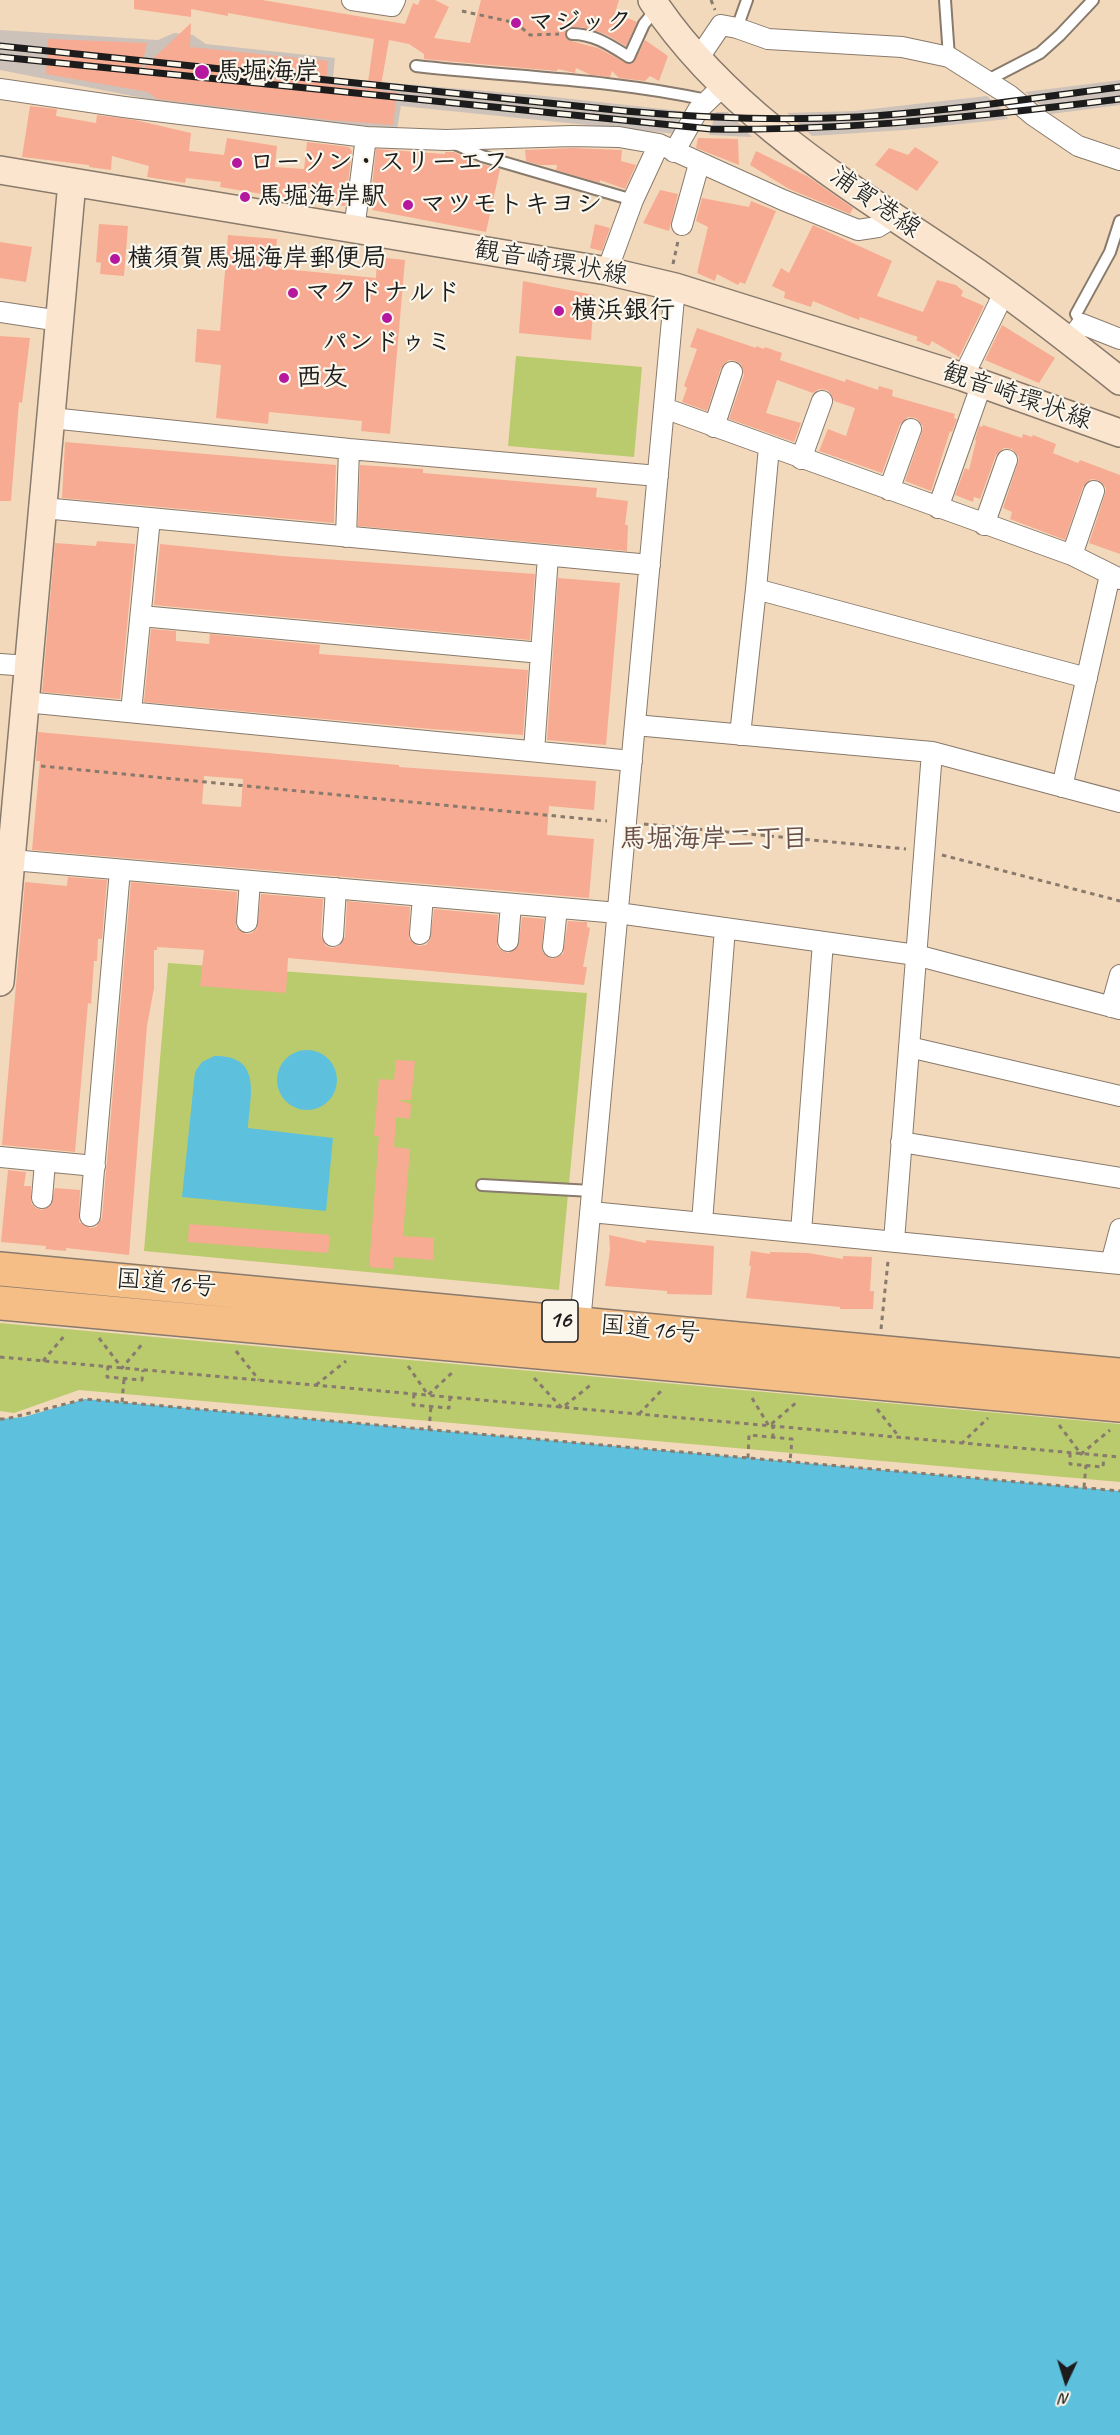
<!DOCTYPE html>
<meta charset="utf-8">
<style>
body{margin:0}
#map{position:relative;width:1120px;height:2435px;overflow:hidden;background:#f3d9bb;font-family:Caveat,sans-serif}
canvas{display:block}
.north{position:absolute;left:1036px;top:2351px;width:60px;height:60px;-webkit-text-stroke:4px #fbf7ec;paint-order:stroke;rotate:184deg;font-size:16px;font-weight:700;line-height:24px;text-align:center;color:#1c1c1c}
.north::after{content:'';display:block;margin:auto;width:21px;height:27px;background:#1c1c1c;clip-path:polygon(50% 0,100% 100%,50% 72%,0 100%)}
</style>
<div id="map">
<canvas width="1120" height="2435"></canvas>
<div class="north">N</div>
</div>
<script>
const context = document.querySelector('canvas').getContext('2d');
context.lineJoin = 'round';
function fillPath(path, color) { context.fillStyle = color; context.fill(path, 'evenodd'); }
function strokePath(path, color, width, dash) { context.strokeStyle = color; context.lineWidth = width; context.lineCap = dash ? 'butt' : 'round'; context.setLineDash(dash || []); context.stroke(path); }
function drawText(font, color, halo, rows, align = 'center') {
  context.font = font + ' Caveat,"Klee One",sans-serif'; context.lineWidth = 4.5; context.setLineDash([]); context.textBaseline = 'middle'; context.strokeStyle = halo; context.fillStyle = color; for (const [text, x, y, turn = 0] of rows) {
    context.save(); context.translate(x, y); context.rotate((+turn || 0) * Math.PI / 180); context.textAlign = isNaN(turn) ? turn : align; if (halo) context.strokeText(text, 0, 0); context.fillText(text, 0, 0); context.restore();
  }
}
fillPath(new Path2D(`
 M 0,30 L 158,40 L 174,33 L 193,35 L 206,44 L 335,58 L 333,78 L 545,96 L 681,111 L 676,134 L 401,106 L 397,129 L 199,109 L 0,70 Z
 M 1120,80 L 1120,105 L 1051,114 L 1025,92 Z
 M 987,96 L 1004,112 L 1008,119 L 904,130 L 812,136 L 787,113 L 854,111 Z
 M 716,112 L 728,112 L 752,137 L 709,135 Z`), '#ccc2b9');
fillPath(new Path2D(`
 M 516,356 L 642,367 L 634,457 L 508,446 Z
 M 168,963 L 587,993 L 559,1290 L 144,1251 Z
 M 0,1323 L 1120,1424 L 1120,1482 L 79,1390 L 14,1413 L 0,1411 Z`), '#bacb6e');
fillPath(new Path2D(`
 M277 1080a30 30 0 1 1 60 0a30 30 0 1 1-60 0Z
 M 214,1056 C 263,1055 250,1096 248,1128 L 333,1138 L 326,1211 L 182,1197 L 195,1072 L 202,1062 Z
 M 85,1399 L 1120,1491 L 1120,2435 L 0,2435 L 0,1419 L 24,1417 Z`), '#5dc0dc');
fillPath(new Path2D(`
 M 134,0 L 262,0 L 405,24 L 413,3 L 418,5 L 420,0 L 435,0 L 449,7 L 434,38 L 470,43 L 481,0 L 619,0 L 615,13 L 637,22 L 626,46 L 605,34 L 581,27 L 568,28 L 565,33 L 566,38 L 571,41 L 598,48 L 628,64 L 635,61 L 645,40 L 668,56 L 659,81 L 650,76 L 645,81 L 619,78 L 612,71 L 610,77 L 591,75 L 576,68 L 575,73 L 558,69 L 557,71 L 424,59 L 424,54 L 409,44 L 389,40 L 380,91 L 397,92 L 393,125 L 329,120 L 157,99 L 148,92 L 46,74 L 48,39 L 147,43 L 141,70 L 191,23 L 190,47 L 328,61 L 326,84 L 367,89 L 374,39 L 228,13 L 228,16 L 191,9 L 191,17 L 134,9 Z
 M 30,106 L 57,109 L 56,116 L 96,123 L 97,115 L 135,120 L 191,133 L 189,151 L 224,155 L 227,138 L 277,146 L 275,167 L 304,169 L 307,142 L 349,147 L 352,151 L 345,206 L 321,203 L 323,188 L 287,188 L 286,198 L 220,187 L 221,182 L 186,178 L 185,183 L 147,177 L 149,166 L 112,156 L 111,170 L 89,167 L 89,165 L 22,157 Z
 M 698,138 L 738,139 L 739,165 L 696,148 Z
 M 915,147 L 939,162 L 917,191 L 875,165 L 889,148 L 908,155 Z
 M 572,148 L 622,150 L 621,161 L 636,165 L 625,189 L 600,180 L 600,183 L 556,170 L 557,165 L 540,165 L 526,161 L 525,150 Z
 M 376,149 L 445,154 L 445,152 L 454,152 L 481,166 L 481,164 L 500,169 L 486,232 L 372,210 L 378,183 L 372,187 Z
 M 756,151 L 807,176 L 853,208 L 850,214 L 789,189 L 750,165 Z
 M 660,190 L 678,194 L 669,231 L 643,223 Z
 M 702,198 L 749,207 L 751,201 L 776,211 L 745,284 L 740,282 L 738,285 L 717,274 L 715,281 L 697,273 L 708,227 L 696,221 Z
 M 99,224 L 128,226 L 124,276 L 100,274 L 101,263 L 96,262 Z
 M 595,224 L 610,228 L 602,251 L 590,248 Z
 M 813,225 L 892,261 L 877,296 L 923,312 L 937,280 L 956,285 L 963,291 L 961,296 L 984,306 L 959,357 L 932,341 L 929,346 L 916,340 L 918,337 L 860,317 L 859,320 L 813,301 L 811,307 L 784,298 L 785,292 L 772,286 L 781,268 L 789,273 Z
 M 228,235 L 277,239 L 274,268 L 376,278 L 377,257 L 405,260 L 390,434 L 361,431 L 362,421 L 269,412 L 268,424 L 216,418 L 221,365 L 195,362 L 197,329 L 220,331 Z
 M 0,242 L 32,247 L 26,282 L 0,278 Z
 M 523,281 L 594,295 L 591,340 L 519,333 Z
 M 1002,325 L 1055,358 L 1039,383 L 985,360 Z
 M 697,328 L 756,348 L 756,346 L 764,349 L 765,347 L 782,353 L 780,360 L 845,382 L 846,379 L 878,390 L 879,386 L 893,390 L 892,396 L 955,414 L 954,418 L 957,419 L 952,432 L 950,431 L 931,491 L 905,481 L 922,432 L 923,426 L 916,418 L 908,417 L 900,424 L 882,473 L 819,451 L 828,429 L 846,436 L 855,408 L 834,401 L 831,394 L 827,390 L 819,389 L 813,393 L 777,380 L 766,413 L 801,423 L 794,442 L 729,419 L 744,375 L 741,364 L 736,361 L 729,360 L 721,368 L 707,411 L 682,402 L 687,388 L 684,386 L 697,349 L 690,347 Z
 M 0,336 L 30,338 L 22,403 L 19,402 L 11,501 L 0,501 Z
 M 983,425 L 1022,438 L 1023,434 L 1032,437 L 1033,435 L 1056,444 L 1053,453 L 1078,463 L 1080,460 L 1120,475 L 1120,554 L 1089,543 L 1105,494 L 1106,488 L 1098,480 L 1091,479 L 1083,487 L 1065,540 L 1010,519 L 1012,512 L 1003,508 L 1018,463 L 1019,457 L 1012,449 L 1004,448 L 996,455 L 980,499 L 974,497 L 973,502 L 955,495 L 965,468 L 969,470 L 976,441 L 975,440 L 979,426 L 982,427 Z
 M 65,442 L 336,465 L 334,523 L 62,498 Z
 M 360,465 L 423,469 L 423,473 L 597,488 L 596,497 L 628,501 L 625,525 L 628,525 L 627,551 L 358,526 Z
 M 97,541 L 135,544 L 120,699 L 42,692 L 55,543 L 96,546 Z
 M 160,544 L 282,556 L 535,574 L 530,640 L 154,605 Z
 M 558,578 L 620,583 L 606,745 L 547,740 Z
 M 151,629 L 176,631 L 176,641 L 209,644 L 210,634 L 320,645 L 319,654 L 528,670 L 523,735 L 431,729 L 144,702 Z
 M 38,732 L 399,765 L 399,767 L 596,781 L 594,810 L 549,806 L 547,835 L 594,839 L 589,898 L 32,850 L 40,761 L 36,761 ZM 204,776 L 243,779 L 241,807 L 202,804 Z
 M 68,877 L 107,880 L 102,939 L 98,939 L 97,961 L 94,961 L 91,1004 L 88,1003 L 75,1152 L 2,1145 L 25,882 L 67,886 Z
 M 131,882 L 237,892 L 236,927 L 246,934 L 252,933 L 257,928 L 261,894 L 323,899 L 321,936 L 326,946 L 332,948 L 339,946 L 345,937 L 347,901 L 410,907 L 409,939 L 418,946 L 426,945 L 430,940 L 434,909 L 498,915 L 497,946 L 501,950 L 508,953 L 518,947 L 522,917 L 544,919 L 542,951 L 546,956 L 552,959 L 563,954 L 568,921 L 587,922 L 587,927 L 590,928 L 583,967 L 587,967 L 584,985 L 288,958 L 286,993 L 200,986 L 204,950 L 157,947 L 157,950 L 154,950 L 154,988 L 147,1026 L 129,1255 L 66,1248 L 66,1251 L 45,1249 L 46,1246 L 1,1242 L 8,1170 L 26,1172 L 24,1186 L 31,1186 L 31,1203 L 36,1208 L 42,1210 L 51,1205 L 55,1188 L 80,1190 L 79,1222 L 90,1228 L 96,1227 L 102,1218 Z
 M 396,1060 L 415,1061 L 411,1100 L 398,1100 L 411,1104 L 410,1119 L 396,1117 L 394,1147 L 410,1149 L 403,1236 L 434,1238 L 433,1260 L 394,1257 L 393,1269 L 369,1267 L 379,1136 L 374,1136 L 379,1079 L 394,1080 Z
 M 189,1224 L 330,1235 L 328,1253 L 188,1242 Z
 M 609,1235 L 646,1243 L 646,1240 L 714,1246 L 712,1295 L 667,1294 L 667,1291 L 605,1286 L 610,1250 Z
 M 751,1251 L 770,1254 L 770,1252 L 808,1253 L 843,1259 L 843,1256 L 872,1257 L 870,1291 L 874,1291 L 873,1309 L 840,1309 L 840,1307 L 746,1298 L 751,1266 L 749,1266 Z`), '#f7ab93');
const lane = new Path2D(`
 M 945,0 L 949,57
 M 737,28 L 747,0
 M 572,34 C 594,34 610,45 629,57 L 644,24 L 657,8
 M 416,66 C 513,77 611,79 707,100
 M 986,81 L 1040,53 L 1060,35 L 1093,0
 M 453,143 L 482,156 L 633,200
 M 1082,324 L 1076,314 L 1110,252 L 1120,221
 M 482,1185 L 592,1191`);
const street = new Path2D(`
 M 352,0 L 392,6 L 395,0
 M 698,59 L 721,25 L 737,28 L 768,39 L 902,47 L 949,57 L 1009,95 L 1034,116 L 1078,146 L 1120,160
 M 0,89 L 124,107 L 366,137 L 446,140 L 572,136 L 619,137 L 659,144 L 783,200 L 858,230 L 878,227 L 894,217
 M 674,152 L 698,110 L 724,85
 M 682,225 L 699,164
 M 354,230 L 366,137
 M 607,271 L 633,200 L 659,144
 M 0,312 L 60,321
 M 1069,341 L 1082,324 L 1120,339
 M 963,377 L 1004,293
 M 664,408 L 1072,555 L 1120,579
 M 51,418 L 349,449
 M 714,427 L 732,372
 M 801,459 L 822,401
 M 889,490 L 911,429
 M 43,508 L 650,565
 M 938,508 L 982,383
 M 984,525 L 1007,460
 M 346,537 L 349,449 L 658,476
 M 1072,555 L 1094,491
 M 756,589 L 1087,678
 M 141,616 L 541,653
 M 0,664 L 29,666
 M 25,702 L 632,761
 M 131,712 L 150,518
 M 635,725 L 932,752 L 1120,802
 M 740,735 L 756,589 L 769,447
 M 534,751 L 548,556
 M 1062,787 L 1110,575
 M 0,859 L 618,913 L 916,955 L 1120,1009
 M 247,922 L 250,881
 M 420,934 L 423,896
 M 333,936 L 336,888
 M 508,941 L 511,904
 M 553,947 L 557,908
 M 1111,1007 L 1120,975
 M 909,1047 L 1120,1096
 M 901,1142 L 1120,1178
 M 0,1157 L 95,1166
 M 42,1198 L 45,1162
 M 591,1212 L 1120,1264
 M 90,1216 L 120,870
 M 702,1222 L 725,928
 M 801,1232 L 823,942
 M 894,1241 L 932,752
 M 1111,1263 L 1120,1229
 M 579,1334 L 675,287`);
const secondary = new Path2D(`
 M 652,0 C 732,121 866,196 982,276 C 1029,309 1075,345 1120,381
 M 0,170 L 607,271 L 675,287 L 963,377 L 1120,433
 M 0,982 L 72,182`);
const highway = new Path2D(`
 M 0,1269 L 1120,1375
 M 0,1303 L 1120,1405`);
strokePath(lane, '#887a6c', 14);
strokePath(street, '#887a6c', 22);
strokePath(secondary, '#887a6c', 30);
strokePath(highway, '#887a6c', 36);
strokePath(new Path2D(`
 M 711,0 L 715,10
 M 462,11 L 516,23 L 530,35 L 559,34
 M 673,264 L 678,241
 M 41,766 L 607,821
 M 644,824 L 906,849
 M 942,855 L 1120,901
 M 881,1329 L 888,1261
 M 99,1338 L 122,1368 L 144,1342
 M 236,1351 L 259,1380
 M 0,1357 L 1120,1457
 M 43,1361 L 65,1335
 M 108,1366 L 107,1377 L 142,1380 L 143,1370
 M 408,1366 L 428,1395 L 454,1371
 M 534,1378 L 562,1408 L 593,1383
 M 316,1385 L 346,1361
 M 414,1394 L 413,1405 L 449,1408 L 450,1397
 M 752,1398 L 769,1426 L 798,1401
 M 122,1402 L 124,1379
 M 877,1409 L 900,1438
 M 639,1414 L 662,1390
 M 0,1419 L 6,1419 L 85,1399 L 1120,1491
 M 1059,1425 L 1081,1454 L 1110,1430
 M 429,1430 L 431,1406
 M 773,1438 L 773,1426
 M 961,1444 L 988,1418
 M 1070,1453 L 1070,1464 L 1103,1467 L 1104,1456
 M 748,1458 L 749,1435 L 792,1439 L 790,1462
 M 1084,1487 L 1086,1465`), '#887a6c', 3, [4.5, 4.5]);
strokePath(lane, '#fff', 10);
strokePath(street, '#fff', 20);
strokePath(secondary, '#fbe5cf', 27);
strokePath(highway, '#f6be87', 33);
const rail = new Path2D(`
 M 0,46 L 625,111 C 702,118 779,121 857,117 C 945,112 1033,98 1120,87
 M 0,57 L 711,129 C 848,131 984,116 1120,99`);
strokePath(rail, '#1c1c1c', 7);
strokePath(rail, '#fbf7ec', 4.5, [14]);
for (const [x, y, r, color] of [
 [516,23,6,"#b5179e"],
 [202,72,8,"#b5179e"],
 [237,163,6,"#b5179e"],
 [245,197,6,"#b5179e"],
 [408,205,6,"#b5179e"],
 [115,259,6,"#b5179e"],
 [293,293,6,"#b5179e"],
 [559,311,6,"#b5179e"],
 [387,318,6,"#b5179e"],
 [284,378,6,"#b5179e"]
]) { const dot = new Path2D(); dot.arc(x, y, r, 0, 2 * Math.PI); context.fillStyle = color; context.fill(dot); strokePath(dot, '#fbf7ec', 2); }
for (const [x, y, w] of [
 [560,1321,36]
]) { const box = new Path2D(); box.roundRect(x - w / 2, y - 21, w, 42, 4.5); context.fillStyle = '#fbf7ec'; context.fill(box); strokePath(box, '#1c1c1c', 1.5); }
drawText('bold 24px', '#1c1c1c', null, [
 ["16",560,1321]
]);
drawText('bold 26px', '#1c1c1c', '#fbf7ec', [
 ["マジック",528,23],
 ["馬堀海岸",216,72],
 ["ローソン・スリーエフ",249,163],
 ["馬堀海岸駅",257,197],
 ["マツモトキヨシ",420,205],
 ["横須賀馬堀海岸郵便局",127,259],
 ["マクドナルド",305,293],
 ["横浜銀行",571,311],
 ["パンドゥミ",387,343,"center"],
 ["西友",296,378]
], 'left');
drawText('26px', '#1c1c1c', '#fbf7ec', [
 ["浦賀港線",875,203,35],
 ["観音崎環状線",551,263,10],
 ["観音崎環状線",1017,397,19],
 ["国道16号",166,1284,5],
 ["国道16号",650,1330,5]
]);
drawText('bold 27px', '#694e46', '#fbf7ec', [
 ["馬堀海岸二丁目",714,840]
]);
</script>
